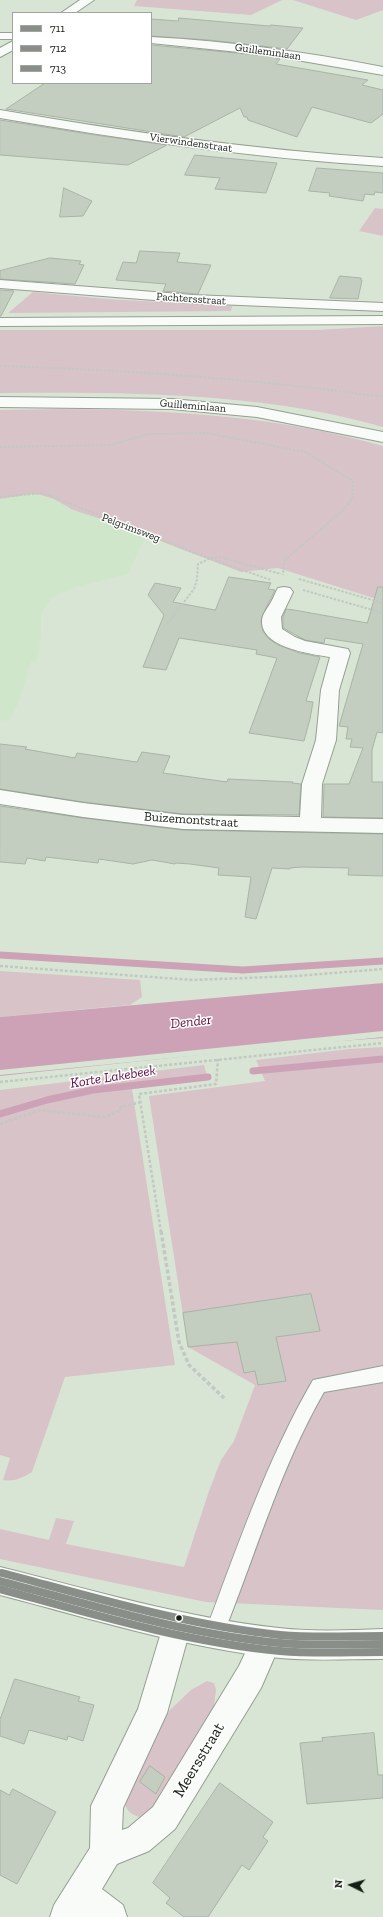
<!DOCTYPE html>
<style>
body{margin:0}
#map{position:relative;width:383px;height:1917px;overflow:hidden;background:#d8e5d4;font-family:"Zilla Slab",serif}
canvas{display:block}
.legend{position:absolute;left:12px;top:12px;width:140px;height:72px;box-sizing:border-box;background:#fff;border:1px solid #a1a5a1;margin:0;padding:5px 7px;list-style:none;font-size:12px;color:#151e13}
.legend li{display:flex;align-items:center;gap:8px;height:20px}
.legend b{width:20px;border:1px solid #a1a5a1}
.north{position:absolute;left:331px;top:1865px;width:40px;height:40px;-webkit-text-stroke:3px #fff;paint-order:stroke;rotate:275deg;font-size:11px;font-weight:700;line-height:16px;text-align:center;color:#151e13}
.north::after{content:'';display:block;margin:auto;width:14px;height:18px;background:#151e13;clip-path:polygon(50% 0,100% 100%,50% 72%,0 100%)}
</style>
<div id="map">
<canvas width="383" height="1917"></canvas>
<ul class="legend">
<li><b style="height:5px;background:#8a8e89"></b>711</li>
<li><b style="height:5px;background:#8a8e89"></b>712</li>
<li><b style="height:5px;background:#8a8e89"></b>713</li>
</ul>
<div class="north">N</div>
</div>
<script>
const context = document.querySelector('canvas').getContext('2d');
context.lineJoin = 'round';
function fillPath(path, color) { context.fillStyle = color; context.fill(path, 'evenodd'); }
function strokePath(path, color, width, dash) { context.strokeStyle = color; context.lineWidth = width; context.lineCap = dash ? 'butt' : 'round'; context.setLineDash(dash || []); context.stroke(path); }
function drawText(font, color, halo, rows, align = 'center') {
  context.font = font + ' "Zilla Slab",serif'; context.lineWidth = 3; context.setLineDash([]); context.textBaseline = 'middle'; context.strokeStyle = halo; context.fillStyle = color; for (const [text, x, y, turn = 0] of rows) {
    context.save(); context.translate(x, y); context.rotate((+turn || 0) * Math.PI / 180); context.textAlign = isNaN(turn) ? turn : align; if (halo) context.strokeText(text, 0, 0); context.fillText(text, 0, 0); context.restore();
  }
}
fillPath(new Path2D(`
 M 32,494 L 54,499 L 73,510 L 146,535 L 128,574 L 73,588 L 53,597 L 41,613 L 41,636 L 37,659 L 31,662 L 18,704 L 10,720 L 0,721 L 0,499 Z`), '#d0e6ca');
fillPath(new Path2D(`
 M 137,0 L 282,0 L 251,15 L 134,6 Z
 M 293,0 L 383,0 L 383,10 L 356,20 Z
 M 375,208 L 383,209 L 383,236 L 359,231 Z
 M 33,292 L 107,299 L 232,306 L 231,311 L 8,313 Z
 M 383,326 L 383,427 C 263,392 125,392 0,393 L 0,330 L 316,330 Z
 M 63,409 C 171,410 278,416 383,446 L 383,601 L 278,568 L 241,572 L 119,525 L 73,510 L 54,499 L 41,495 L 32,494 L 0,499 L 0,410 Z
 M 0,971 L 140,980 L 142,997 L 130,1005 L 0,1017 Z
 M 383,1047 L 383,1610 L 206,1602 L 0,1559 L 0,1529 L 49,1540 L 56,1518 L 74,1521 L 66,1544 L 184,1567 L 209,1491 L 221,1460 L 234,1441 L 255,1385 L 188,1347 L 149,1096 L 265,1081 L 256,1060 L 349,1049 Z
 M 204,1065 L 208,1079 L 132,1089 L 175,1365 L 65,1377 L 32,1472 C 22,1478 14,1482 3,1480 L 10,1458 L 0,1455 L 0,1090 Z
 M 207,1681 L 214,1683 L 216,1690 L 212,1724 L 151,1810 L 139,1817 C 130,1814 126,1810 124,1800 L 169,1711 L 191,1690 Z`), '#d8c3c9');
fillPath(new Path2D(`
 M 383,983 L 383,1038 L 312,1043 L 0,1076 L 0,1017 Z`), '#cda2b6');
fillPath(new Path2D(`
 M 383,1031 L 383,1037 L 0,1075 L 0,1070 Z`), '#d8e5d4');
strokePath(new Path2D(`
 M 0,955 L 243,970 L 383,961
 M 253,1071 L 383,1059
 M 0,1114 L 47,1100 L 93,1090 L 208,1077`), '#cda2b6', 7);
const building = new Path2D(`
 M 179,18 L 269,26 L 271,25 L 303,28 L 287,49 L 209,40 L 151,36 L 151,19 L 178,21 Z
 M 151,45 L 268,56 L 280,59 L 276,64 L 368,80 L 362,85 L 383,90 L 383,114 L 371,123 L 312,107 L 297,137 L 248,120 L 247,117 L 244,117 L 240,108 L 184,137 L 6,109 L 45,83 L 151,83 Z
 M 0,120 L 95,135 L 167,145 L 128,165 L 0,155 Z
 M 195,155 L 214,157 L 277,163 L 266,193 L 215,189 L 220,178 L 185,175 Z
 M 317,168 L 383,173 L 383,193 L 375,192 L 374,195 L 365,194 L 363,201 L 329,196 L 330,193 L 309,191 Z
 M 64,188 L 92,201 L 83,216 L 60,217 Z
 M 140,251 L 180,253 L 177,262 L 211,265 L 198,294 L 163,291 L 166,284 L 116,280 L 123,262 L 136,263 Z
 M 50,258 L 81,261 L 79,264 L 84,265 L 75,284 L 0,279 L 0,271 Z
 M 340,276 L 361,278 L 361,280 L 362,280 L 358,299 L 330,298 Z
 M 0,290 L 14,291 L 1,316 L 0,316 Z
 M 229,577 L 271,583 L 268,589 L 275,590 L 262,616 L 261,621 L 263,631 L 269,639 L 278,645 L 300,653 L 320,657 L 306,701 L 313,702 L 310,719 L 304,741 L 249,733 L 277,658 L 256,654 L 257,650 L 179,638 L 166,670 L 143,667 L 164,615 L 148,595 L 155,583 L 181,588 L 173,602 L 215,610 Z
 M 378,587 L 383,587 L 383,733 L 377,732 L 372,750 L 372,782 L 383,782 L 383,818 L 323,817 L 324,784 L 349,784 L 363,748 L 350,747 L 352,739 L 346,739 L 348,727 L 339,726 L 363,644 L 325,638 L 324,643 L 305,640 L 283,628 L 283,617 L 286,609 L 294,610 L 367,623 Z
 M 0,744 L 27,747 L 25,749 L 75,758 L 77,753 L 130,761 L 137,762 L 142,752 L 170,756 L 163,773 L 227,782 L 228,779 L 293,782 L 292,783 L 301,784 L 299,815 L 183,814 L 83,802 L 0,789 Z
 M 0,806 L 83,818 L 183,830 L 383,834 L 383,876 L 348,875 L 349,868 L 302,867 L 290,868 L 290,869 L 272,868 L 256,919 L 245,917 L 251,877 L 218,875 L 219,868 L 190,864 L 176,863 L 175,864 L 152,860 L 133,864 L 99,859 L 98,863 L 46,857 L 45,861 L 27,858 L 25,864 L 0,862 Z
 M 311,1294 L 320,1331 L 276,1337 L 286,1381 L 258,1385 L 255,1371 L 244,1373 L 237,1342 L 188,1347 L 183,1313 Z
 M 15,1679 L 80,1697 L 78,1701 L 94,1705 L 83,1741 L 68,1736 L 67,1740 L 29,1730 L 24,1744 L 0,1736 L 0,1720 Z
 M 374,1733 L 378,1775 L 383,1775 L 383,1798 L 307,1804 L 300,1743 L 323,1741 L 322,1738 Z
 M 150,1766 L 165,1777 L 156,1794 L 140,1782 Z
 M 220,1783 L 273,1822 L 263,1837 L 268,1841 L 249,1870 L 242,1865 L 208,1917 L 184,1917 L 166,1903 L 170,1898 L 153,1883 Z
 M 13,1789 L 56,1812 L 17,1884 L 0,1875 L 0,1790 L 9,1795 Z`);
fillPath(building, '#c3cdc0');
strokePath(building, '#a9b3a6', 1);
const lane = new Path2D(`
 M 383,1366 L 383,1382 L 324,1392 C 279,1470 255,1557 221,1640 L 214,1642 L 207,1640 L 205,1633 C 237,1548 267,1459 313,1380 Z`);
const street = new Path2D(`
 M 80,0 L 94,0 L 75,13 L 61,13 Z
 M 13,41 L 13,50 L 0,57 L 0,48 Z
 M 0,110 C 127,132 254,150 383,158 L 383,166 C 254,158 127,140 0,118 Z
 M 0,280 L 193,295 L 383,303 L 383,311 L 193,303 L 0,288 Z
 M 284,587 L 290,588 L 293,592 L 281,617 L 282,629 L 295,637 L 305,641 L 348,649 L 350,653 L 339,690 L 336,740 L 322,784 L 321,818 L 383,819 L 383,833 L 183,829 L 83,817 L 0,804 L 0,790 L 83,803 L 183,815 L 300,817 L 302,784 L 316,740 L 321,690 L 330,657 C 312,654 261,648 262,621 C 262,614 268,608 271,602 C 274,597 275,593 278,588 Z
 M 176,1612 L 186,1616 L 191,1626 L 167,1713 L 123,1808 L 122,1830 L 128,1828 L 153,1807 L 239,1666 L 255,1632 L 266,1627 L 277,1632 L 281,1642 L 261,1688 L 175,1829 L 149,1851 L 117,1864 L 102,1889 L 123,1905 L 127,1917 L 50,1917 L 54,1905 L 90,1848 L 91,1806 L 138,1709 L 166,1616 Z`);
const secondary = new Path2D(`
 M 0,33 L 13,33 L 13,39 L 0,39 Z
 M 151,37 C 229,41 306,52 383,67 L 383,75 L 268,55 L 151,43 Z
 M 383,316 L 383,324 L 0,326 L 0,318 Z
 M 0,397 L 172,399 L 257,407 L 383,432 L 383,442 L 257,417 L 172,409 L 0,407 Z
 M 0,1567 C 92,1590 185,1618 279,1628 C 314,1632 349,1630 383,1629 L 383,1659 C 349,1659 314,1661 280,1658 C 185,1648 92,1619 0,1595 Z`);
strokePath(lane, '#959f92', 2);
strokePath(street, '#959f92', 2);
strokePath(secondary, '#959f92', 2);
strokePath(new Path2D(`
 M 0,366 C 128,370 256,379 383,397
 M 0,447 L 111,445 L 148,434 L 207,433 L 305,452 L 353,481 L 352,499 L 343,510 L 284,561 L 283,575
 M 0,497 L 43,493 L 197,554 L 271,580
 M 299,579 L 383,603
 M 303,590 L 383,613
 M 167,624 L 194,589 L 197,579 L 198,564 L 211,558 L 220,557 L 281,574`), '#c3c8c2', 2, [2.5, 1.5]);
strokePath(new Path2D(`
 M 0,966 L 193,980 L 296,976 L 383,969
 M 0,1082 L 383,1043
 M 0,1124 L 40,1110 L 105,1117 L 119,1111 L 121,1107 L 141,1102
 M 161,1232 L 139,1094 L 216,1084 L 218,1059`), '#c3c8c2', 2.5, [3, 2]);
strokePath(new Path2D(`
 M 161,1231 L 179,1342 L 189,1365 L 224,1398`), '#c3c8c2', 3.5, [4, 2.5]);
fillPath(lane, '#f9fbf9');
fillPath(street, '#f9fbf9');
fillPath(secondary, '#f9fbf9');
strokePath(new Path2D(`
 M 0,1581 C 92,1605 185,1634 280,1643 C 314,1646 349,1644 383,1644`), '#8a8e89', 8);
strokePath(new Path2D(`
 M 0,1589 C 92,1614 185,1642 280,1651 C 314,1654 349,1652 383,1652`), '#8a8e89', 8);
strokePath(new Path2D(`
 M 2,1573 C 93,1597 185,1625 280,1635 C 314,1638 349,1636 383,1636`), '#8a8e89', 8);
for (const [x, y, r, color] of [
 [179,1618,3.5,"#151e13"]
]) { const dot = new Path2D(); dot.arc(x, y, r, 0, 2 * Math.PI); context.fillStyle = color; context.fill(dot); strokePath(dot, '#fff', 1.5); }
drawText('11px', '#151e13', '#fff', [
 ["Guilleminlaan",268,52,8],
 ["Vierwindenstraat",191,143,8],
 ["Pachtersstraat",191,299,4],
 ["Guilleminlaan",193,406,5],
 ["Pelgrimsweg",131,528,21]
]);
drawText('13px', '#151e13', '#fff', [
 ["Buizemontstraat",191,820,4]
]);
drawText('italic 14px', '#5d0e41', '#fff', [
 ["Dender",191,1022,-6],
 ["Korte Lakebeek",113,1077,-9]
]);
drawText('16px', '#151e13', '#fff', [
 ["Meersstraat",199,1760,-59]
]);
</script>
